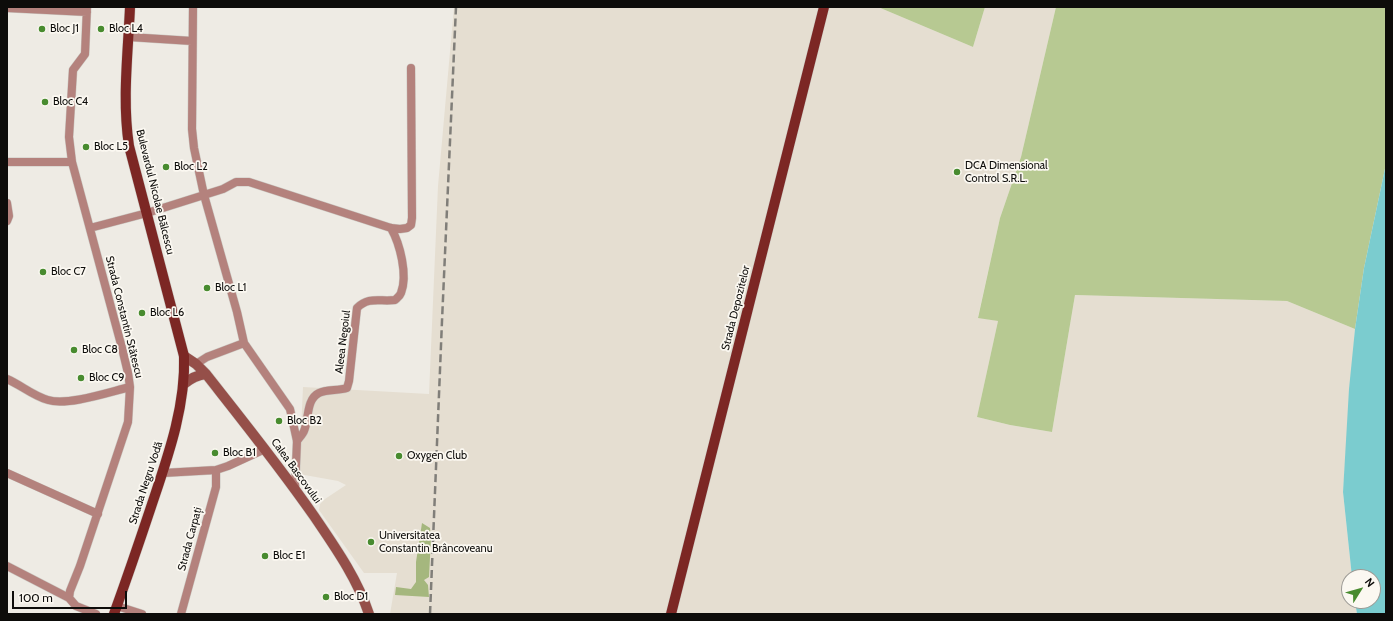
<!DOCTYPE html>
<meta charset="utf-8">
<style>
body{margin:0}
#map{position:relative;width:1393px;height:621px;overflow:hidden;background:#eeebe4;font-family:Cabin,sans-serif}
canvas{display:block}
.frame{position:absolute;inset:0;border:8px solid #0d0c0a;pointer-events:none}
.north{position:absolute;left:1341px;top:569px;width:40px;height:40px;box-sizing:border-box;background:#fbf8f1;border:1px solid #9c9a95;border-radius:50%;rotate:53deg;font-size:11px;font-weight:700;line-height:16px;text-align:center;color:#0d0c0a}
.north::after{content:'';display:block;margin:auto;width:14px;height:18px;background:#488b2f;clip-path:polygon(50% 0,100% 100%,50% 72%,0 100%)}
.scale{position:absolute;left:12px;top:591px;width:115px;height:18px;box-sizing:border-box;border:2px solid #0d0c0a;border-top:0;padding-left:5px;font-size:12px;line-height:14px;white-space:nowrap;color:#0d0c0a;-webkit-text-stroke:3px #fbf8f1;paint-order:stroke}
</style>
<div id="map">
<canvas width="1393" height="621"></canvas>
<div class="frame"></div>
<div class="north">N</div>
<div class="scale">100 m</div>
</div>
<script>
const context = document.querySelector('canvas').getContext('2d');
context.lineJoin = 'round';
function fillPath(path, color) { context.fillStyle = color; context.fill(path, 'evenodd'); }
function strokePath(path, color, width, dash) { context.strokeStyle = color; context.lineWidth = width; context.lineCap = dash ? 'butt' : 'round'; context.setLineDash(dash || []); context.stroke(path); }
function drawText(font, color, halo, rows, align = 'center') {
  context.font = font + ' Cabin,sans-serif'; context.lineWidth = 3.5; context.setLineDash([]); context.textBaseline = 'middle'; context.strokeStyle = halo; context.fillStyle = color; for (const [text, x, y, turn = 0] of rows) {
    context.save(); context.translate(x, y); context.rotate((+turn || 0) * Math.PI / 180); context.textAlign = isNaN(turn) ? turn : align; if (halo) context.strokeText(text, 0, 0); context.fillText(text, 0, 0); context.restore();
  }
}
fillPath(new Path2D(`
 M 454,7 L 878,7 L 973,47 L 985,7 L 1056,7 L 1021,157 L 1000,218 L 978,317 L 998,321 L 977,417 L 1010,425 L 1052,432 L 1075,295 L 1287,301 L 1355,329 L 1343,492 L 1352,577 L 1349,577 L 1349,601 L 1355,601 L 1357,614 L 390,614 L 397,573 L 364,573 L 319,510 L 320,504 L 325,499 L 346,485 L 338,481 L 299,474 L 303,387 L 429,394 L 438,186 Z`), '#e5ded1');
fillPath(new Path2D(`
 M 878,7 L 985,7 L 973,47 Z
 M 1056,7 L 1386,7 L 1386,164 L 1364,268 L 1355,329 L 1287,301 L 1075,295 L 1052,432 L 1010,425 L 977,417 L 998,321 L 978,318 L 1000,218 L 1021,157 Z`), '#b7c992');
fillPath(new Path2D(`
 M 422,523 L 430,528 L 431,538 L 429,577 L 424,580 L 428,585 L 429,597 L 395,595 L 396,587 L 411,589 L 416,582 L 416,562 Z`), '#a5b77e');
fillPath(new Path2D(`
 M 1386,164 L 1386,614 L 1357,614 L 1355,601 L 1373,601 L 1373,577 L 1352,577 L 1343,492 L 1349,389 L 1355,329 L 1364,268 Z`), '#7bcccf');
const street = new Path2D(`
 M 87,7 L 85,54 L 73,70 L 69,137 L 72,162 L 122,348 L 128,373 L 130,387 L 128,422 L 80,566 L 70,591 L 69,598 L 76,606 L 96,614
 M 193,7 L 192,129 L 194,148 L 204,195 L 237,312 L 244,343 L 290,409 L 297,441 L 295,490
 M 7,8 L 87,12
 M 129,37 L 192,41
 M 7,162 L 72,162
 M 7,203 L 9,216 L 7,221
 M 90,228 L 147,213 L 223,189 L 236,182 L 249,182 L 391,228 L 400,229 L 407,228 L 411,225 L 412,218 L 411,68
 M 196,364 L 207,357 L 244,343
 M 7,379 C 21,385 33,396 48,400 C 68,406 109,392 130,387
 M 297,441 C 299,438 303,434 304,431 C 309,420 306,399 319,393 C 327,389 338,391 347,388 L 349,381 L 357,308 C 369,296 380,302 395,300 C 397,298 400,296 401,293 C 408,275 400,244 391,228
 M 7,473 L 98,514
 M 163,473 L 216,470 L 228,466 L 265,449
 M 7,566 L 69,598
 M 117,606 L 142,614
 M 181,614 L 216,487 L 216,470`);
const secondary = new Path2D(`
 M 184,356 L 196,364 L 206,374 C 243,421 280,467 314,516 C 335,547 357,578 369,614
 M 184,384 C 191,378 197,375 206,374`);
const primary = new Path2D(`
 M 114,614 C 127,578 139,543 151,507 C 167,459 186,407 184,356 L 129,146 C 122,100 128,54 130,7
 M 671,614 L 824,7`);
strokePath(street, '#cac7c1', 9);
strokePath(secondary, '#cac7c1', 11);
strokePath(primary, '#cac7c1', 11);
strokePath(street, '#b4827d', 8);
strokePath(secondary, '#954f49', 10);
strokePath(primary, '#7c2724', 10);
strokePath(new Path2D(`
 M 430,614 L 442,321 L 456,7`), '#807e79', 2.5, [8, 4]);
for (const [x, y, r, color] of [
 [42,29,4,"#488b2f"],
 [101,29,4,"#488b2f"],
 [45,102,4,"#488b2f"],
 [86,147,4,"#488b2f"],
 [166,167,4,"#488b2f"],
 [957,172,4,"#488b2f"],
 [43,272,4,"#488b2f"],
 [207,288,4,"#488b2f"],
 [142,313,4,"#488b2f"],
 [74,350,4,"#488b2f"],
 [81,378,4,"#488b2f"],
 [279,421,4,"#488b2f"],
 [215,453,4,"#488b2f"],
 [399,456,4,"#488b2f"],
 [371,542,4,"#488b2f"],
 [265,556,4,"#488b2f"],
 [326,597,4,"#488b2f"]
]) { const dot = new Path2D(); dot.arc(x, y, r, 0, 2 * Math.PI); context.fillStyle = color; context.fill(dot); strokePath(dot, '#fbf8f1', 1.5); }
drawText('11px', '#0d0c0a', '#fbf8f1', [
 ["Bloc J1",50,29],
 ["Bloc L4",109,29],
 ["Bloc C4",53,102],
 ["Bloc L5",94,147],
 ["DCA Dimensional",965,166],
 ["Control S.R.L.",965,179],
 ["Bloc L2",174,167],
 ["Bloc C7",51,272],
 ["Bloc L1",215,288],
 ["Bloc L6",150,313],
 ["Bloc C8",82,350],
 ["Bloc C9",89,378],
 ["Bloc B2",287,421],
 ["Bloc B1",223,453],
 ["Oxygen Club",407,456],
 ["Universitatea",379,536],
 ["Constantin Brâncoveanu",379,549],
 ["Bloc E1",273,556],
 ["Bloc D1",334,597]
], 'left');
drawText('11px', '#0d0c0a', '#fbf8f1', [
 ["Bulevardul Nicolae Bălcescu",155,192,76],
 ["Strada Depozitelor",736,308,-76],
 ["Strada Constantin Stătescu",124,317,76],
 ["Aleea Negoiul",343,342,-83],
 ["Calea Bascovului",296,471,54],
 ["Strada Negru Vodă",146,483,-72],
 ["Strada Carpați",190,539,-75]
]);
</script>
